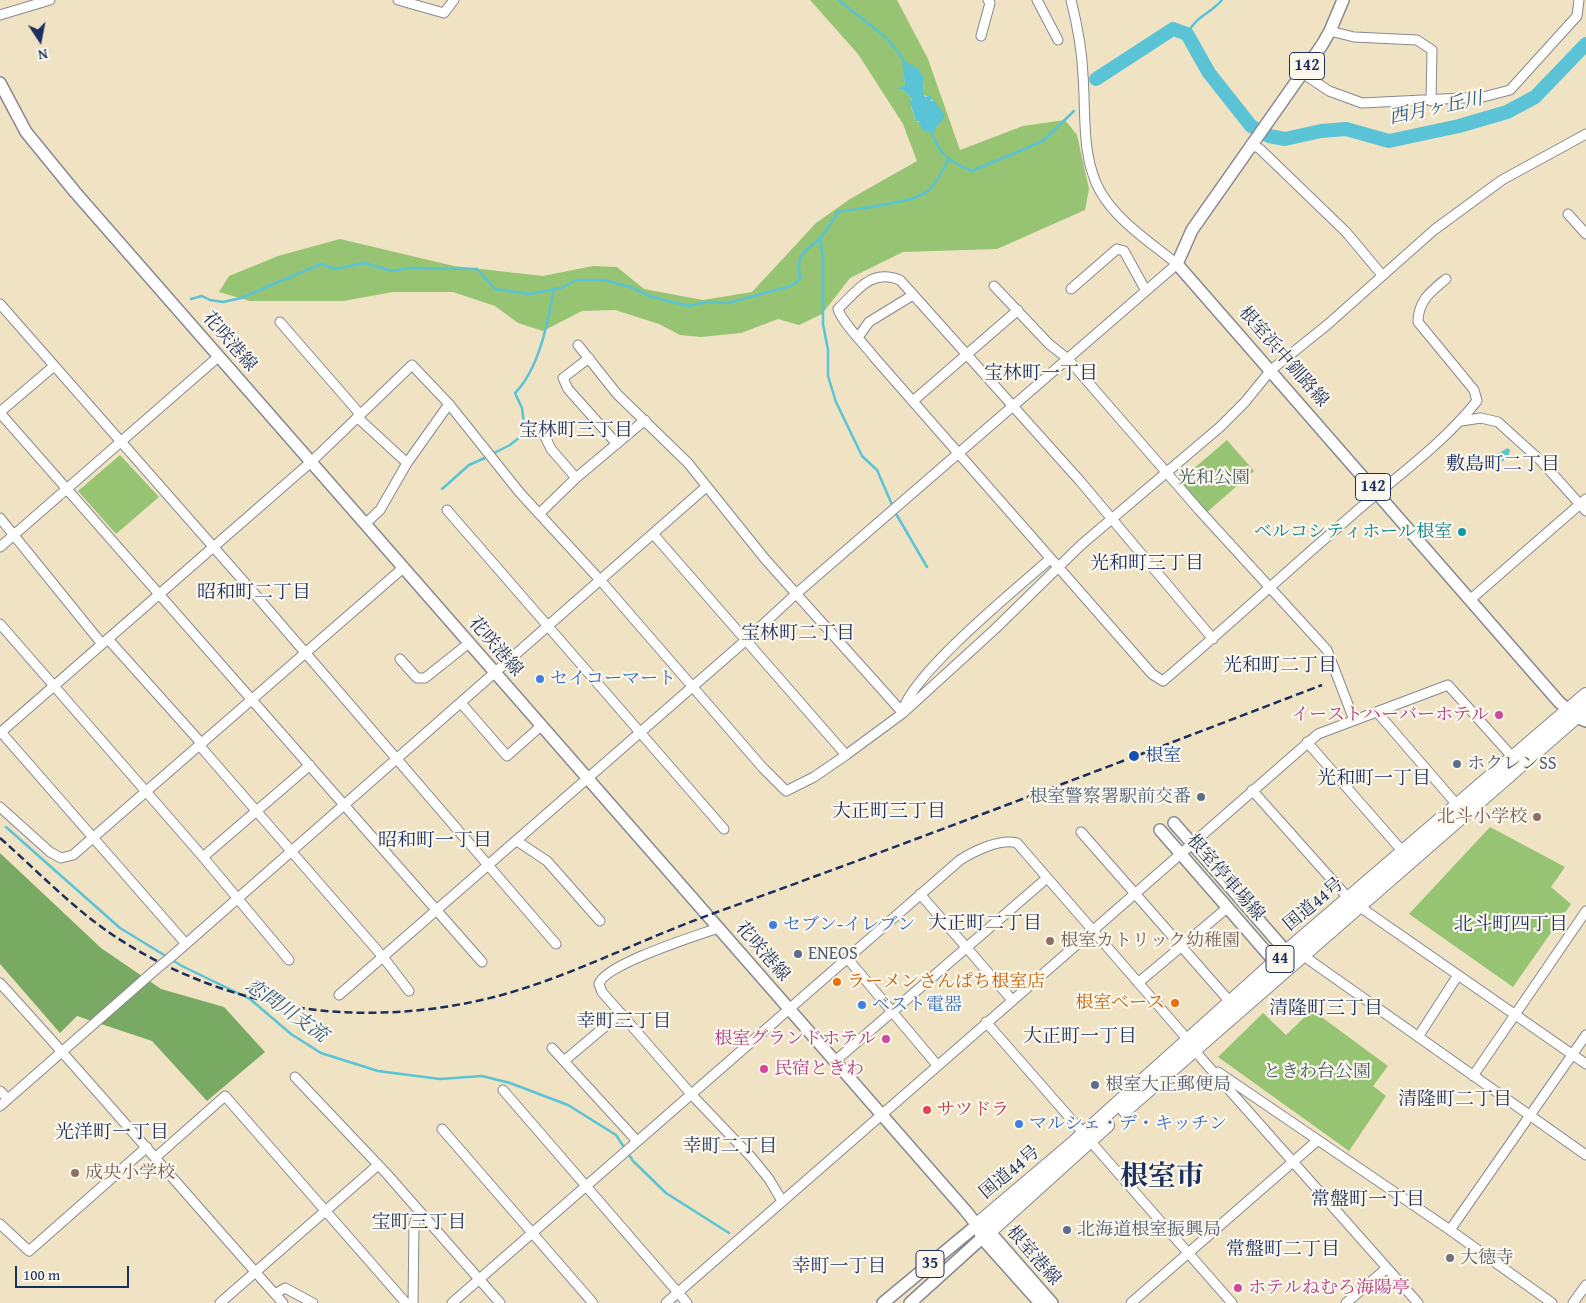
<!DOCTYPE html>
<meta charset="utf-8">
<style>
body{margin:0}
#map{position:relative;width:1586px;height:1303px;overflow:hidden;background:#efe3c4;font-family:"Gentium Book Plus",serif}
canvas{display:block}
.north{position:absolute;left:15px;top:15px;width:50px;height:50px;-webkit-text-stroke:4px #fbf7ec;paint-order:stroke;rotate:169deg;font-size:14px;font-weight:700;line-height:20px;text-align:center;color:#1b2f5e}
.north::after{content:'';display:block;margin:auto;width:18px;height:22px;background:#1b2f5e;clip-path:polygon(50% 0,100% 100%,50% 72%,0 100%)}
.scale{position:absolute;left:15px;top:1266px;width:114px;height:22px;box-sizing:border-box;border:2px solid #1b2f5e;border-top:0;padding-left:6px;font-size:15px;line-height:18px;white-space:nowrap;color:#1b2f5e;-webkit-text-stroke:4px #fbf7ec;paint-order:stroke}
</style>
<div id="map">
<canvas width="1586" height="1303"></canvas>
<div class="north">N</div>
<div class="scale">100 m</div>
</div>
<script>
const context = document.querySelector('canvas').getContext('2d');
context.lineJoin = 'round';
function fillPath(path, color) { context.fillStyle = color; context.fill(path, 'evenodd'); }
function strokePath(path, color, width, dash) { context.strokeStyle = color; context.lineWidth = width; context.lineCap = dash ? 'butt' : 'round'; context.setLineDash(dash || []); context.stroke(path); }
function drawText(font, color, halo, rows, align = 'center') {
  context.font = font + ' "Gentium Book Plus","Noto Serif JP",serif'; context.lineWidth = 4.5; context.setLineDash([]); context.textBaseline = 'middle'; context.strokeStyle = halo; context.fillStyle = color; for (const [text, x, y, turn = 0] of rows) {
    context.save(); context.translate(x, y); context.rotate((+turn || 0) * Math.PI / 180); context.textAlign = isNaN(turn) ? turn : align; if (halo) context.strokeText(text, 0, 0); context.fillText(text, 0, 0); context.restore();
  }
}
fillPath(new Path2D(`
 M 810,0 L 897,0 L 928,59 L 960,150 L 1023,126 L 1065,120 L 1077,135 L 1089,189 L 1085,210 L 997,249 L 903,252 L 850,278 L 822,314 L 799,325 L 778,319 L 741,333 L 701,337 L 680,335 L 659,324 L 615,310 L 582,311 L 543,331 L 518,323 L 495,306 L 453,292 L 393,292 L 343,301 L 250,301 L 219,292 L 229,276 L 278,256 L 340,239 L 454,266 L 543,276 L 593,266 L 617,267 L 644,289 L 703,300 L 752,292 L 816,223 L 850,199 L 917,161 L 903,124 L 858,54 ZM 903,61 C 919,73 924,73 924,95 C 938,100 937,111 938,126 L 935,127 L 916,121 L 911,107 L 912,99 L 902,89 L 905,85 Z
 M 1227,440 L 1254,471 L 1206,513 L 1178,482 Z
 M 120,455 L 159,497 L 116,534 L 78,491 Z
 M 1490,827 L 1565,867 L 1551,887 L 1571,904 L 1513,987 L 1409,914 Z
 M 1312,1010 L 1388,1066 L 1373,1086 L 1386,1096 L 1349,1151 L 1218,1057 L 1263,1013 L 1286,1035 Z`), '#96c472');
fillPath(new Path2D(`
 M 0,853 L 101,948 L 161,989 L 224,1007 L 265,1052 L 207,1101 L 152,1041 L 77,1016 L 60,1033 L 0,964 Z`), '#78aa64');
fillPath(new Path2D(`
 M 902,60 L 917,68 L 923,76 L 924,95 L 926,97 L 932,94 L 931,101 L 935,101 L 945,116 L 932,133 L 922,130 L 919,121 L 916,121 L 909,100 L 912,101 L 912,99 L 902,89 L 897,89 L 905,85 Z
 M 1508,448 L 1510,450 L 1508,458 L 1498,464 L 1498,458 L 1495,455 Z`), '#5ac3d6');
strokePath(new Path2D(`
 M 839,0 C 864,23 887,31 905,63
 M 1187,34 C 1197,15 1209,15 1222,0
 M 931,131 C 940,156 949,161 972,171 L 1043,141 L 1074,111
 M 820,238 L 823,255 L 823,324 L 828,350 L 828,376 L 836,402 L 862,456 L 877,470 L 893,507
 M 191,299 L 202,296 L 210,300 L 223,302 L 241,298 L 321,264 L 335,269 L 364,263 L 392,271 L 409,268 L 477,269 L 495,289 L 529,294 L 561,288 L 576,280 L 604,280 L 630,287 L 652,297 L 688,306 L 707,302 L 728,303 L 791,286 L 800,279 C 796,252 803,254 819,239 C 827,232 832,220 838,212 C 858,208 916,203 929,190 C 937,181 943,171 948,160
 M 492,454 L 510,445 L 525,433 L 522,408 L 515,393 C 539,369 548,322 554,289
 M 442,489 L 469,465 L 487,457
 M 895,512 L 927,567
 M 6,827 L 120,928 L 182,966 L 250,999 L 291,1034 L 321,1053 L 378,1071 L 440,1079 L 482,1076 L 510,1083 L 568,1105 L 616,1135 L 633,1161 L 666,1193 L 729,1233`), '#5ac3d6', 2.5);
strokePath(new Path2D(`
 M 1096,79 L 1173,29 L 1187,34 L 1209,73 L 1251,126 L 1269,136 L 1285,139 L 1321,131 L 1346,129 L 1389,141 L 1459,126 L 1507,112 L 1535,97 L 1586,44`), '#5ac3d6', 14);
const minor = new Path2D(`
 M 398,0 L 444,13 L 454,0
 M 1037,0 L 1058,40
 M 0,15 L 50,0
 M 1330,31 L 1354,37 L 1417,40 L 1432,50 L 1431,101
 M 981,36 L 990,3 L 988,0
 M 1302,73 L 1329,91 L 1362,103 L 1483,97 L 1510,90 L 1577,16 L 1579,0
 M 1251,144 L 1260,149 L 1346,232 L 1382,275
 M 1568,214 L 1586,234
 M 994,286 L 1049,344 L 1068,359 L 1199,510 L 1327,650 L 1354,720
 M 1071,289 L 1117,249 L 1124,251 L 1146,291
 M 0,304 L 253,592 L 556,944
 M 280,322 L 360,414
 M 859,336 L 869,322 L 913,295
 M 578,345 L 617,394 L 688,463 L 765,559 L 903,713
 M 589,358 L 563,378 L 568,389 L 617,444
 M 913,401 L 1018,310
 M 0,412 L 54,366
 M 0,413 L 482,962
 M 357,417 L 407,463
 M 1461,421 L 1481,418 L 1498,422 L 1541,461 L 1586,511
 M 541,428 L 551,449 L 576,478
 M 447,510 L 724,829
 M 540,513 L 576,478 L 645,420
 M 0,518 L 102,644
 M 365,524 L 380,510 L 407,463 L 449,404
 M 654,535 L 846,755
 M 0,547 L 218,357
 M 1471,599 L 1586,499
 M 0,624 L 203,857 L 289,960
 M 108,639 L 202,744
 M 1213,639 L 1080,481 L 900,280 C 871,268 857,291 838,309 C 841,321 865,345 874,357 L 1152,674 L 1163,681 C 1227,627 1288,570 1351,516 C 1393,479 1442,445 1477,401 L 1474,390 L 1418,322 C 1418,301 1431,291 1446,279
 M 400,659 L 417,678 L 425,678 L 469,643
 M 461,703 L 507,756 L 541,726
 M 903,710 C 914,672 1017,588 1050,559
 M 1377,712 L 1458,806
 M 0,731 L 186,944
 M 1,732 L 311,462 L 412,365 L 449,404 L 520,493 L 601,581 L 763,768 L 786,791 L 814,777 L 846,755 L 903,713 L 995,629 L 1081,545 L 1220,427 L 1245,402 L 1271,370 L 1327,325 L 1434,230 L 1502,180 L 1586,134
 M 1307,742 L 1404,853
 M 200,746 L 383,957 L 409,991
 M 1252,790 L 1350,900 L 1586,1064
 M 0,807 L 50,852 L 61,858 L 73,855 L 403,568
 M 1081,832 L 1231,1003
 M 517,841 L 547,861 L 600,921
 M 203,857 L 310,765
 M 920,894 L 1012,1000
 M 718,928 C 696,936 605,964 599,984 L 602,992 L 691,1094 L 752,1158 L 769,1179 L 782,1201
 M 1298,952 L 1586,1155
 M 171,957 L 706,487
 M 847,958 L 937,1065
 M 0,983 C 96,1088 188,1197 283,1303
 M 1138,983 L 1227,908
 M 339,995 L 745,641 L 797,593 L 1177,264 C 1150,242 1117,221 1100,191 C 1081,156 1086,113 1083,75 C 1082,50 1077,24 1071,0
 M 986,1022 L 1232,1303
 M 1418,1037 L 1458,975
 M 552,1048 L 637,1141
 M 564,1061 L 621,1013
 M 834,1062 L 1047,878
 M 1218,1072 L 1450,1230 L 1552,1303
 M 1473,1076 L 1586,911
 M 295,1077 L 386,1173 L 500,1303
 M 503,1090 L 687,1303
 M 0,1091 L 8,1099
 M 0,1106 L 154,971
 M 442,1129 L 593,1303
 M 156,1157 L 225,1096 L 406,1303
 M 0,1224 L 29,1251 L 147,1147
 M 1450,1230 L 1586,1035
 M 275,1294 L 285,1288 L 313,1303
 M 220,1303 L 378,1165
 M 413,1303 L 414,1225 L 419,1211
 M 452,1303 L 960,860 C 974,851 1001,838 1017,843 L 1182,1033 L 1201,1058 L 1418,1303
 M 666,1303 L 1318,734 L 1448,685 L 1516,761
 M 1131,1303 L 1318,1140
 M 1346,1303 L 1387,1268
 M 1573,1303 L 1586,1285`);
const major = new Path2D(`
 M 1343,0 L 1330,31 L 1322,45 L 1192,230 L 1177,264 L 1559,702 L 1576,717 L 1586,721
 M 0,83 L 26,132 L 75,192 L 965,1210 L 977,1225 L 982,1238 L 1040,1303
 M 1174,823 L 1291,957
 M 1160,830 L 1280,968
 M 983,1228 L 989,1231 L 1052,1303
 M 883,1303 L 977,1225
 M 910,1303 L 982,1238`);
const highway = new Path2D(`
 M 1125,1110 L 1586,708
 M 977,1225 L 1075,1142 L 1292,947 L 1586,695
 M 982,1238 L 1107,1125`);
strokePath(minor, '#858991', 11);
strokePath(major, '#858991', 14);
strokePath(highway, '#858991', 16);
strokePath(minor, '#fff', 9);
strokePath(major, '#fff', 11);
strokePath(highway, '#fff', 14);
strokePath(new Path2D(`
 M 0,838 C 41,874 80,916 127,944 C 182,978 244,1000 308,1009 C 369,1017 435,1012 494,997 C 568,978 637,941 709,915 C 914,841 1118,763 1322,685`), '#1b2f5e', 2.5, [8, 4]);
const minorBridge = new Path2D(`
 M 154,971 L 171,957`);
strokePath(minorBridge, '#858991', 11, []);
strokePath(minorBridge, '#fff', 9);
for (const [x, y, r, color] of [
 [1462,532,5,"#0f9aa8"],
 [540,679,5,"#3f7fe0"],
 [1499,715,5,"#d1479c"],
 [1134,756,6,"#1a4fb4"],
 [1457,764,5,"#5c6f8a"],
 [1201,797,5,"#5c6f8a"],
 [1537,817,5,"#8d6e63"],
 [773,925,5,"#3f7fe0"],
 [1050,941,5,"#8d6e63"],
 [798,954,5,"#5c6f8a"],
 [837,982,5,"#e8710a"],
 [1175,1003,5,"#e8710a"],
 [862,1005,5,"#3f7fe0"],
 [886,1039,5,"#d1479c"],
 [764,1069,5,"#d1479c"],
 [1095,1085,5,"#5c6f8a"],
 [927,1110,5,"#e0444e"],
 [1019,1124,5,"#3f7fe0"],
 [75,1173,5,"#8d6e63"],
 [1067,1230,5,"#5c6f8a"],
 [1450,1258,5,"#6b7280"],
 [1238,1288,5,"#d1479c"]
]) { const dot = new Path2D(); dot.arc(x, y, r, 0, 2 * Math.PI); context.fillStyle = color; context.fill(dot); strokePath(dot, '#fbf7ec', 2); }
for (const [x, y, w] of [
 [1307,66,35],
 [1373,487,35],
 [1280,959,28],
 [930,1264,28]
]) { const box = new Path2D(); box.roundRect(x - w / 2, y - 13.5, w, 27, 4); context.fillStyle = '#fbf7ec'; context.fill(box); strokePath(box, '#1b2f5e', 1); }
drawText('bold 16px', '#1b2f5e', null, [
 ["142",1307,66],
 ["142",1373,487],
 ["44",1280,959],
 ["35",930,1264]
]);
drawText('18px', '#1b2f5e', '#fbf7ec', [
 ["花咲港線",229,342,49],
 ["根室浜中釧路線",1283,357,49],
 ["花咲港線",495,647,49],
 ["根室停車場線",1225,878,49],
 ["国道44号",1314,905,-40],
 ["花咲港線",762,952,49],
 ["国道44号",1010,1173,-40],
 ["根室港線",1033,1256,49]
]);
drawText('18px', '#405c64', '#fbf7ec', [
 ["光和公園",1214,478],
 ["ときわ台公園",1317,1072]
]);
drawText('18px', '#0d838f', '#fbf7ec', [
 ["ベルコシティホール根室",1452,532]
], 'right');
drawText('18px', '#366cbe', '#fbf7ec', [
 ["セイコーマート",550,679],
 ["セブン-イレブン",783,925],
 ["ベスト電器",872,1005],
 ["マルシェ・デ・キッチン",1029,1124]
], 'left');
drawText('18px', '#b23c85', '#fbf7ec', [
 ["イーストハーバーホテル",1489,715],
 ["根室グランドホテル",876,1039],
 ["民宿ときわ",774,1069,"left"],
 ["ホテルねむろ海陽亭",1248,1288,"left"]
], 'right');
drawText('18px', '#164399', '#fbf7ec', [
 ["根室",1145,756]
], 'left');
drawText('18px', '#4e5e75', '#fbf7ec', [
 ["ホクレンSS",1467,764],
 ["根室警察署駅前交番",1191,797,"right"],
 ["ENEOS",808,954],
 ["根室大正郵便局",1105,1085],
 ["北海道根室振興局",1077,1230]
], 'left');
drawText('18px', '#785e54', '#fbf7ec', [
 ["北斗小学校",1527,817,"right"],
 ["根室カトリック幼稚園",1060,941],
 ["成央小学校",85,1173]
], 'left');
drawText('18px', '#c56008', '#fbf7ec', [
 ["ラーメンさんぱち根室店",847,982],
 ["根室ベース",1165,1003,"right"]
], 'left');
drawText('18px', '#be3a42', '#fbf7ec', [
 ["サツドラ",937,1110]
], 'left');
drawText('18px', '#5b616d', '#fbf7ec', [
 ["大徳寺",1460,1258]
], 'left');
drawText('italic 19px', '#2e5b82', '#fbf7ec', [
 ["西月ヶ丘川",1436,109,-12],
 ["恋問川支流",286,1011,35]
]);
drawText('19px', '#1b2f5e', '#fbf7ec', [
 ["宝林町一丁目",1041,374],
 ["宝林町三丁目",576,431],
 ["敷島町二丁目",1503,465],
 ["光和町三丁目",1147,564],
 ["昭和町二丁目",254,593],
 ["宝林町二丁目",798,634],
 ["光和町二丁目",1280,666],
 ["光和町一丁目",1374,779],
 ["大正町三丁目",889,812],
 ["昭和町一丁目",435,841],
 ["大正町二丁目",985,924],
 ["北斗町四丁目",1511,925],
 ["清隆町三丁目",1326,1009],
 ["幸町三丁目",624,1022],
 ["大正町一丁目",1080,1037],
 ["清隆町二丁目",1455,1100],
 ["光洋町一丁目",112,1133],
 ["幸町二丁目",730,1147],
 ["常盤町一丁目",1368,1200],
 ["宝町三丁目",419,1223],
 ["常盤町二丁目",1283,1250],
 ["幸町一丁目",839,1267]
]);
drawText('bold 28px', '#1b2f5e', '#fbf7ec', [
 ["根室市",1162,1178]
]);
</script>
